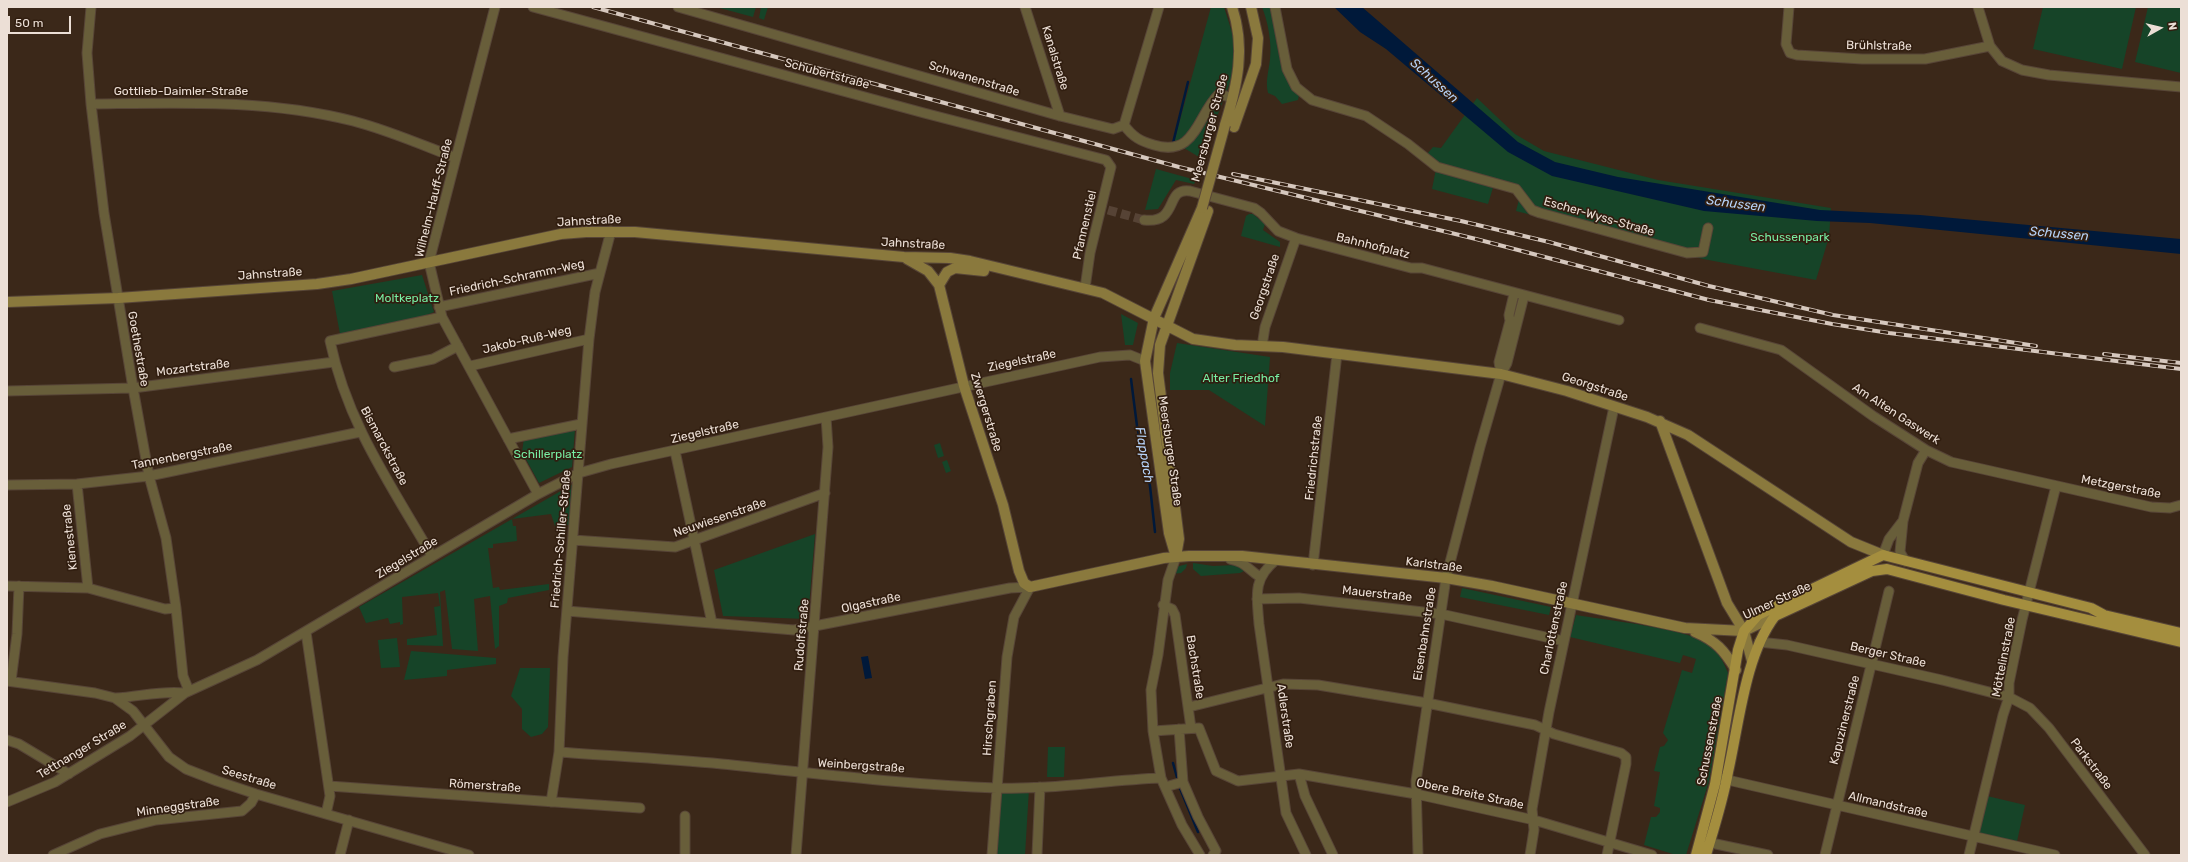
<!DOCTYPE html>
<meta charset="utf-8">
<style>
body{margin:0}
#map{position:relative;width:2188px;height:862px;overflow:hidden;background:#3b2819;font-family:Rubik,sans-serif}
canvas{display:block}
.frame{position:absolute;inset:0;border:8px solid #ecdfd6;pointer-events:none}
.north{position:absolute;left:2140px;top:8px;width:40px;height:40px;-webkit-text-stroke:3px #311e10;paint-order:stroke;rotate:82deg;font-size:11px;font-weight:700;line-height:16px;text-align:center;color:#ecdfd6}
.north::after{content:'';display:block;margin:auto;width:14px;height:18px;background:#ecdfd6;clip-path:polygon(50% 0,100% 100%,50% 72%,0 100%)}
.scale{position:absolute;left:8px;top:16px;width:63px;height:18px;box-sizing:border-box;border:2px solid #ecdfd6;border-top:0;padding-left:5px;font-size:12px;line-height:14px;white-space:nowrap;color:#ecdfd6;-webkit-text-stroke:3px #311e10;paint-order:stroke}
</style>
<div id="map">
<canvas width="2188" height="862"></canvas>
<div class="frame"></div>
<div class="north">N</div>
<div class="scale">50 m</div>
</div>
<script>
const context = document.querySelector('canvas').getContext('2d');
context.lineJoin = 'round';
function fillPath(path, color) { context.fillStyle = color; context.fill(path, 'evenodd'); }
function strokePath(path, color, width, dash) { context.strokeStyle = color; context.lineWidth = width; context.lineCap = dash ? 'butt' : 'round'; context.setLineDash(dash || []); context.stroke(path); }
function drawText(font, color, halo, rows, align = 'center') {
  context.font = font + ' Rubik,sans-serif'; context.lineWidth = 3.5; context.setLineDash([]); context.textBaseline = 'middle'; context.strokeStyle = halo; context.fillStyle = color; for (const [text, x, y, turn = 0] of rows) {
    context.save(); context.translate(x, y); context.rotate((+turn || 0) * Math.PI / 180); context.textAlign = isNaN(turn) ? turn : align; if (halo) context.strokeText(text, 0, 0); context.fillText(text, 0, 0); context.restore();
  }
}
fillPath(new Path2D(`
 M 716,7 L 756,7 L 753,17 Z
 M 761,7 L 768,7 L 764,20 L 759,18 Z
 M 1211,7 L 1224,7 L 1235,42 L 1234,72 L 1218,114 L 1204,160 L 1174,142 Z
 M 1262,7 L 1271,7 C 1276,32 1278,79 1299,95 L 1298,100 L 1282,104 L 1275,96 L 1268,93 C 1265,80 1269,71 1270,59 C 1272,43 1268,22 1262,7 Z
 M 2043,7 L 2136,7 L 2122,69 L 2033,49 Z
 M 2148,7 L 2181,7 L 2181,73 L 2135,62 Z
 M 1477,98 L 1515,134 L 1544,151 L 1658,180 L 1831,208 L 1829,237 L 1816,280 L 1703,259 L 1516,211 L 1522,188 L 1505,191 L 1495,181 L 1488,204 L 1432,189 L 1437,164 L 1427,154 L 1433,147 L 1441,148 Z
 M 1156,169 L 1196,180 L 1194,184 L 1176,180 L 1158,209 L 1145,210 Z
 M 1249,214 L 1253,214 L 1265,224 L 1263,230 L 1280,242 L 1280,247 L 1241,236 L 1246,216 Z
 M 422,275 L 434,312 L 416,319 L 340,334 L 332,291 Z
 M 1121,314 L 1138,323 L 1133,345 L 1125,345 Z
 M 1177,343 L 1270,357 L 1265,426 L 1209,390 L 1170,390 L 1170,373 Z
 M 575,429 L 572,467 L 539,483 L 522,452 L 524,438 Z
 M 940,443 L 944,456 L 938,458 L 934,445 Z
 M 947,460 L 951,471 L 946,473 L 942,462 Z
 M 573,484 L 569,525 L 555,526 L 551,514 L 512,519 L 513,526 L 516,526 L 517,541 L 493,544 L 493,548 L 488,548 L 493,588 L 499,587 L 500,590 L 549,584 L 549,590 L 508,598 L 507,603 L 499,606 L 499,646 L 495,649 L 490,596 L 474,599 L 478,651 L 452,649 L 445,590 L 440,592 L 443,646 L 407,645 L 407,639 L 437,635 L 434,607 L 440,606 L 438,593 L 402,597 L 403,624 L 400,625 L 400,622 L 390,624 L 388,618 L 366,623 L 359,607 Z
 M 815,534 L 808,619 L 723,616 L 714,570 Z
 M 1193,563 L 1213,566 L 1236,565 L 1246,570 L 1240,573 L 1201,576 L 1193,569 Z
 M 1187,564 L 1186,568 L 1181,573 L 1171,574 L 1176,567 Z
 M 1462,588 L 1551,607 L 1549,615 L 1460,597 Z
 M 1576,615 C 1605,620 1691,629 1710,645 C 1719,653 1724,663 1728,673 L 1709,781 L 1686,855 L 1676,855 L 1644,845 L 1651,817 L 1656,817 L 1660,812 L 1660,808 L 1654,806 L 1660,772 L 1654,771 L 1660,747 L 1664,746 L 1668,740 L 1663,733 L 1682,670 L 1692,673 L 1696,659 L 1683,655 L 1680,663 L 1570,637 Z
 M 397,638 L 400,667 L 381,668 L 378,640 Z
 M 411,651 L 496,658 L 496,664 L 447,670 L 447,676 L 404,680 Z
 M 520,668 L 550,668 L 548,727 L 542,734 L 531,737 L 522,729 L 522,709 L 511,696 Z
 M 1048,747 L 1065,747 L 1064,777 L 1047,777 Z
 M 1029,789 L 1025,855 L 995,855 L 999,790 Z
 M 1983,795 L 2025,805 L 2016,846 L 1973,836 Z`), '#164428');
fillPath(new Path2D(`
 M 1334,7 L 1362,7 L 1518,142 L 1555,162 L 1618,177 L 1820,210 L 1920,215 L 2181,239 L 2181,254 L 1870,223 L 1817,221 L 1704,211 L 1552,176 L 1508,152 L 1386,49 L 1360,32 Z
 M 868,656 L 872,678 L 865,679 L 861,657 Z`), '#00193a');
strokePath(new Path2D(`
 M 1173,143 L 1188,82
 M 1131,379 L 1137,426 L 1150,486 L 1155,532
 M 1173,763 L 1178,781
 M 1179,786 L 1198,832`), '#00193a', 2.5);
strokePath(new Path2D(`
 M 1108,210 L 1144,220`), '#564335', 9, [9, 4.5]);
const street = new Path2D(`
 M 91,7 L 87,53 L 91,104 L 104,213 L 133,388 L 149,476 L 166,538 L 176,608 L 183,676 L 189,691
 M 495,7 L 429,262 L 442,317 L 538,494
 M 533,7 L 924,113 L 1106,160 L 1111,167 L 1090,253 L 1085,288
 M 678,7 L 1060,116 L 1113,129 L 1124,125
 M 1025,7 L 1060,116
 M 1275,7 L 1287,69 L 1296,87 L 1312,100 L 1366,116 L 1408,144 L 1437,167 L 1516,189 L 1532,210 L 1540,213 L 1687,253 L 1703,252 L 1708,228
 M 1789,7 L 1786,44 L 1790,53 L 1797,55 L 1862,59 L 1925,59 L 1990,46
 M 1978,7 L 1990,46 L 2002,61 L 2022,70 L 2049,75 L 2181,87
 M 91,104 C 179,103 267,99 353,121 C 388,130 422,145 456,158
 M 1124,125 C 1133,137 1140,141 1154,145 C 1196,158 1197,115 1219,94 L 1233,98
 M 1124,125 L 1159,7
 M 1144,220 C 1180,224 1164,187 1190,191 L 1254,208 L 1261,213 L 1278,231 L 1296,238 L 1411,268 L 1422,268 L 1619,320
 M 439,307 L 600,273
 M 1700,328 L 1781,350 L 1873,416 L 1926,450 L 1951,462 L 2151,507 L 2170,508 L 2181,505
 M 1262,346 L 1265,327 L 1296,238
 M 470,366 L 589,339
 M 394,367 L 433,359 L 458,346
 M 1501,374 L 1499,362 L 1510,321 L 1509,315 L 1514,294
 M 7,391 L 133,388 L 334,362
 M 508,439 L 581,424
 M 675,451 L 712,623
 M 77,484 L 88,588
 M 7,485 L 77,484 L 149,476 L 360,432
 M 573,540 L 675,547 L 825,493
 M 1883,555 L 1889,539 L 1902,522
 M 432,556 C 391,485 347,423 330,341 L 442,317
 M 1176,557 L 1168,580 L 1158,655 L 1151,690 L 1153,731 L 1161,778 L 1182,825 L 1200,855
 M 1230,559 C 1246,562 1247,569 1260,577
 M 1276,560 C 1252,579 1257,597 1259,624 L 1286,813 L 1306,855
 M 1905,561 L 1900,552 L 1903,521 L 1918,463 L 1926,450
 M 1313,565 L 1337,354
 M 7,586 L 88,588 L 165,609 L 176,608
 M 1257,599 L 1299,598 L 1441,614 L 1564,641
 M 1163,605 L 1172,609 L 1175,615 L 1191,728
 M 567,611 L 794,630 L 1010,588 L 1030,587
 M 306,632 L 330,796 L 326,814
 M 1759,642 L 1787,645 L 1942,680 L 2009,697 L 2030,708 L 2049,728 L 2145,855
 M 7,681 L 95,693 L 115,698 L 133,711 L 169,757 L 186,769 L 217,781 L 256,794 L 469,855
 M 11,681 L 17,634 L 19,586
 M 115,698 C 139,697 161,690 185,693
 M 1189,707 L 1283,684 L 1318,685 L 1427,703 L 1535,725 L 1554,734 L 1621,753 L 1626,757 L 1626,764 L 1607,855
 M 1179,729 L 1183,782 L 1198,817 L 1216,851 L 1213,855
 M 1153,731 L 1199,728 L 1216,771 L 1238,781 L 1299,774 L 1416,794 L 1534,820 L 1652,855
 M 7,740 L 19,744 L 69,774
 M 559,752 C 613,756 668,759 722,764 C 813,773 907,785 997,788 C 1052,790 1106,780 1161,778
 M 1299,774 L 1305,796 L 1333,855
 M 1719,778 L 2055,855
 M 329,786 L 640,808
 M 1165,787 L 1183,782
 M 7,802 L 55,782 L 130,736 L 185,693 L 257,660 L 538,494 L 579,473 L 611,464 L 1100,357 L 1130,355 L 1145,361
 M 551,802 L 559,752 L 563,657 L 589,339 L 595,292 L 611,231
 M 685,816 L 685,855
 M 1716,844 L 1768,855
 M 53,855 L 100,834 L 156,820 L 242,811 L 251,803 L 256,794
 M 340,855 L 349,820
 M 796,855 L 828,447 L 826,417
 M 992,855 L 1007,657 L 1014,617 L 1030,587
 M 1037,855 L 1040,787
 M 1418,855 L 1416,781 L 1446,578 L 1480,447 L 1501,374 L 1507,363 L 1524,296
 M 1530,855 L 1534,830 L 1532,809 L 1549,712 L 1614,407
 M 1825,855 L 1889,591
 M 1969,855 L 2003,715 L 2009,697 L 2009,683 L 2022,620 L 2056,486`);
const secondary = new Path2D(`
 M 1225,125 C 1237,86 1246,48 1232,7
 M 1234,127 L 1256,64 L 1258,38 L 1251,7
 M 907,259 L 928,271 L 939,285 L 964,386 L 1003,505 L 1019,571 L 1024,583 L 1030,587 L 1164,558 L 1189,556 L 1242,556 L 1446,578 L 1492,586 L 1685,628 L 1744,631 L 1775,616
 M 939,285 L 947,272 L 955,268 L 984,271
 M 7,302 L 118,298 L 317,284 L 351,279 L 561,234 L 586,232 L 635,232 L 904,257 L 950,258 L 970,261 L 1103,293 L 1193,339 L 1235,345 L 1283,347 L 1501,374 L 1567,391 L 1647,417 L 1688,435 L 1851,542 L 1883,555
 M 1660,421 L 1727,603 L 1744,631 L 1752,661
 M 1176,556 L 1179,539 L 1158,373 L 1160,345 L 1208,211
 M 1176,557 L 1169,533 L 1145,361 L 1154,318 L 1202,208
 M 1695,632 C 1716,641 1724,650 1736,670`);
const primary = new Path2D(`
 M 1696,855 L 1715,784 L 1738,650 L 1744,631 L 1758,615 L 1883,555 L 2091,608 L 2104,615 L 2181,633
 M 1706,855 C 1714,828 1723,800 1728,772 C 1739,724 1745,655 1775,616 L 1872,571 L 1887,569 L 2004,600 L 2181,642`);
strokePath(street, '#574537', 11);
strokePath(secondary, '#574537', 12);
strokePath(primary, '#574537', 12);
strokePath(street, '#685e3a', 9);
strokePath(secondary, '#8a793d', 10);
strokePath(primary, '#a48e3e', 10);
const rail = new Path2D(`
 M 593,7 L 1179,167 L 1476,239 L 1709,300 L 1832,324 L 1889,333 L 2181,369
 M 1233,174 L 1461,221 L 1549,242 L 1709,286 L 1833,315 L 2036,346
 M 2104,354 L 2181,363`);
strokePath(rail, '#d6c8be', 4);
strokePath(rail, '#311e10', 2.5, [8]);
const secondaryBridge = new Path2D(`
 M 1202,208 L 1225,125`);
strokePath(secondaryBridge, '#574537', 12, []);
strokePath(secondaryBridge, '#8a793d', 10);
drawText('12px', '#ecdfd6', '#311e10', [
 ["Brühlstraße",1879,46,1],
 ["Kanalstraße",1055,58,73],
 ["Schubertstraße",827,74,15],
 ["Schwanenstraße",974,79,17],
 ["Gottlieb-Daimler-Straße",181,92],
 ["Meersburger Straße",1210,128,-75],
 ["Wilhelm-Hauff-Straße",434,198,-76],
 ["Escher-Wyss-Straße",1599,217,16],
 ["Jahnstraße",589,221,-3],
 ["Pfannenstiel",1085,225,-77],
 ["Jahnstraße",913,244,3],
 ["Bahnhofplatz",1373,246,14],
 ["Jahnstraße",270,274,-4],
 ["Friedrich-Schramm-Weg",517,278,-12],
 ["Georgstraße",1265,287,-71],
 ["Jakob-Ruß-Weg",527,340,-13],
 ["Goethestraße",138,349,80],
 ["Ziegelstraße",1022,361,-12],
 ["Mozartstraße",193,368,-7],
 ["Georgstraße",1595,387,18],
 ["Zwergerstraße",986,412,73],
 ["Am Alten Gaswerk",1896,414,33],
 ["Ziegelstraße",705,432,-13],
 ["Bismarckstraße",384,446,62],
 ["Meersburger Straße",1170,451,82],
 ["Tannenbergstraße",182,456,-11],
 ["Friedrichstraße",1314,458,-84],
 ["Metzgerstraße",2121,487,11],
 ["Neuwiesenstraße",720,518,-19],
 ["Kienestraße",70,537,-96],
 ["Friedrich-Schiller-Straße",561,539,-85],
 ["Ziegelstraße",407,558,-31],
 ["Karlstraße",1434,565,7],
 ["Mauerstraße",1377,594,6],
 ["Ulmer Straße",1777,601,-25],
 ["Olgastraße",871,603,-12],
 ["Charlottenstraße",1554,628,-78],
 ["Eisenbahnstraße",1425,634,-81],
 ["Rudolfstraße",802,635,-85],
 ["Berger Straße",1888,655,13],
 ["Möttelinstraße",2004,657,-79],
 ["Bachstraße",1195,667,81],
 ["Adlerstraße",1285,716,82],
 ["Hirschgraben",990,718,-86],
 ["Kapuzinerstraße",1845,720,-76],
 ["Schussenstraße",1710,741,-79],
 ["Tettnanger Straße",82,750,-31],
 ["Parkstraße",2091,764,53],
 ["Weinbergstraße",861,766,4],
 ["Seestraße",249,778,17],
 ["Römerstraße",485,786,4],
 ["Obere Breite Straße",1470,794,12],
 ["Allmandstraße",1888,805,13],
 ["Minneggstraße",178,807,-8]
]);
drawText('12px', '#77eea3', '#311e10', [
 ["Schussenpark",1790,238],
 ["Moltkeplatz",407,299],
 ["Alter Friedhof",1241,379],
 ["Schillerplatz",548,455]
]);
drawText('italic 13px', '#b6d3f9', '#311e10', [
 ["Schussen",1434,81,42],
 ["Schussen",1736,204,7],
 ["Schussen",2059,234,5],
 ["Flappach",1144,455,80]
]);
</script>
